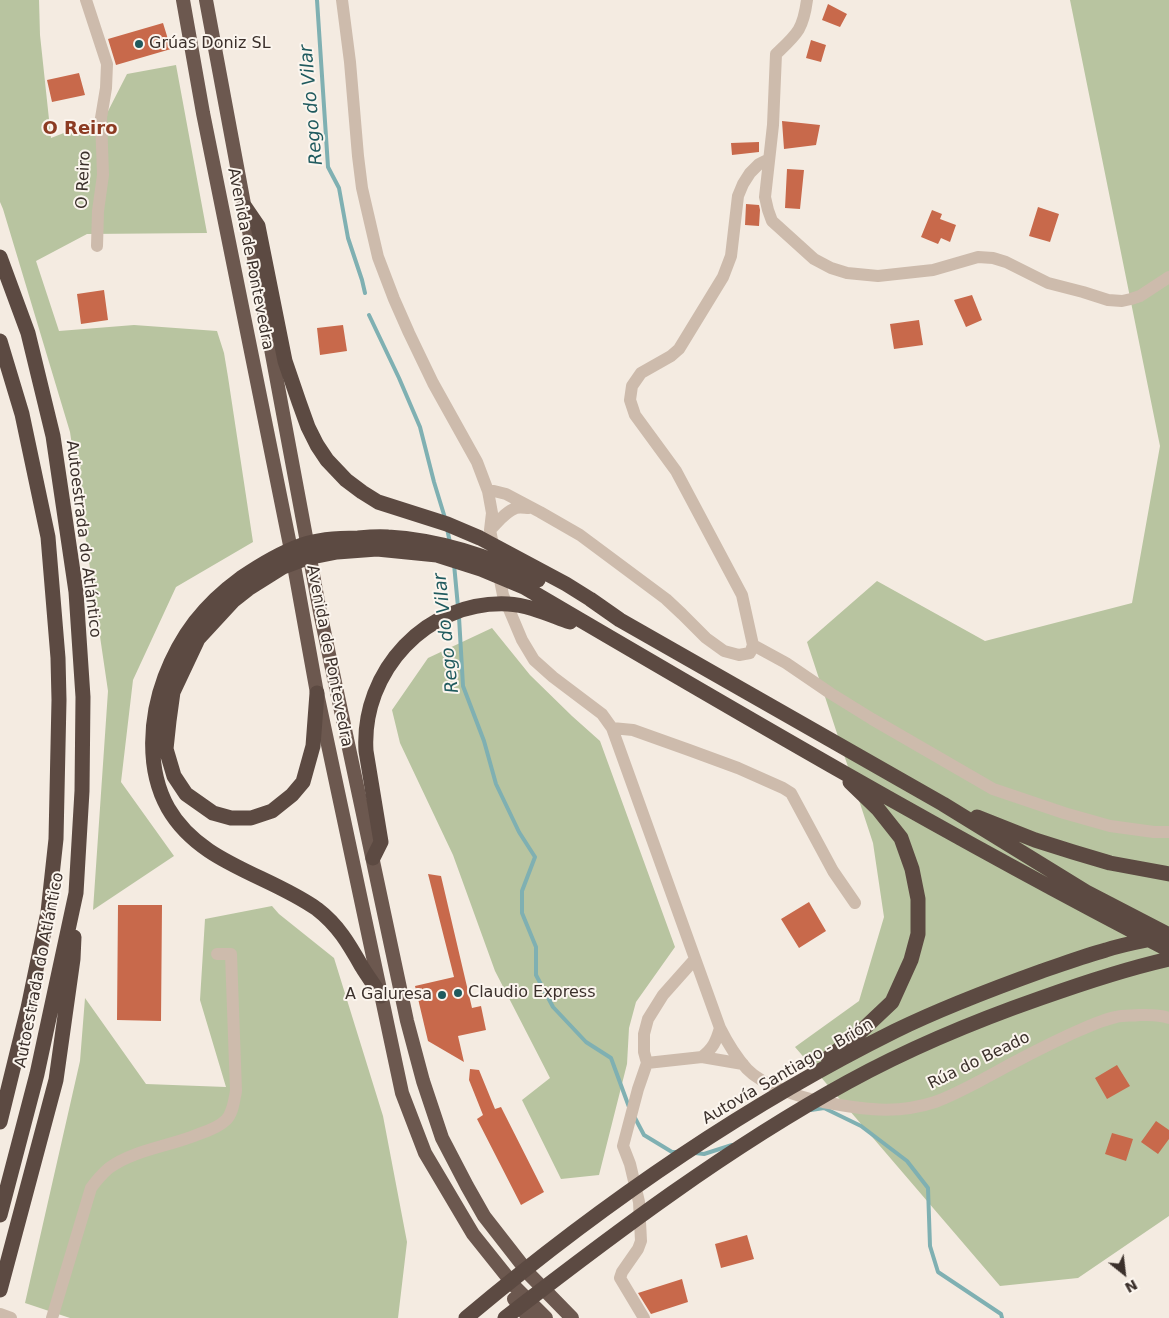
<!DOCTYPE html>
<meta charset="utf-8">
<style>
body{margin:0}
#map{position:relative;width:1169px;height:1318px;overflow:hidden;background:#f4ebe1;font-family:"DejaVu Sans",sans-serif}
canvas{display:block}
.north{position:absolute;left:1099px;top:1248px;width:50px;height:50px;-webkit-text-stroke:4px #fbf5ee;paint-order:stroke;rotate:151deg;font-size:14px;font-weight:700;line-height:20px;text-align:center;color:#3b302b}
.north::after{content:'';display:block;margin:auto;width:18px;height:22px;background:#3b302b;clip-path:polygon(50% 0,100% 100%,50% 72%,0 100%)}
</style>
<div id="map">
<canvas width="1169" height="1318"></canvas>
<div class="north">N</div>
</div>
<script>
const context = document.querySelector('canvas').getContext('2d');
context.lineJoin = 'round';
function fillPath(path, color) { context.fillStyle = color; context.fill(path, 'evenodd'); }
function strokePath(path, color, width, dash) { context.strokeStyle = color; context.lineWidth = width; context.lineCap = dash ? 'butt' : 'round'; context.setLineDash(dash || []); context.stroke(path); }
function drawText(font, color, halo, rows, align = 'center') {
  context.font = font + ' "DejaVu Sans",sans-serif'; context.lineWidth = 4; context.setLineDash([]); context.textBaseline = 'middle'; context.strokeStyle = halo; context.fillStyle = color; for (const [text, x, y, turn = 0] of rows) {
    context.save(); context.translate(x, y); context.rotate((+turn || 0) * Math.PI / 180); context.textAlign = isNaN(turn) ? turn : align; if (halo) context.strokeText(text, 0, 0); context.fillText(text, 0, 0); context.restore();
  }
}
fillPath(new Path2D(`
 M 0,0 L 39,0 L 40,35 L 51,138 L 105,117 L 127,74 L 176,65 L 207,233 L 87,234 L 36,261 L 59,331 L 134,325 L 217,331 L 224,353 L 228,377 L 253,542 L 176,587 L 133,680 L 121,782 L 174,856 L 93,910 L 108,691 L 70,432 L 3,209 L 0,202 Z
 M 1070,0 L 1169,0 L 1169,1216 L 1078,1278 L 1000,1286 L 795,1047 L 859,1001 L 884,917 L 873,843 L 807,642 L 877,581 L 985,641 L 1132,603 L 1160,446 Z
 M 492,628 L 530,675 L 572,716 L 600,741 L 675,947 L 636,1002 L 629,1028 L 627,1064 L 599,1175 L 561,1179 L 522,1100 L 550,1078 L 495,971 L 453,855 L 400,743 L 392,710 L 428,658 Z
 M 272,906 L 279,914 L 334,958 L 383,1116 L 407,1242 L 398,1318 L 70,1318 L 25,1303 L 80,1061 L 85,998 L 146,1084 L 226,1087 L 200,1000 L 205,919 Z`), '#b8c4a0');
strokePath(new Path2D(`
 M 317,0 L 328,167 L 339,188 L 348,238 L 362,280 L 365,293
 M 369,315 L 399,378 L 420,427 L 434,482 L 445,518
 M 447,528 L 450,543
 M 454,564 L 458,607
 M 459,617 L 463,686 L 484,741 L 496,784 L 519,832 L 535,857 L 522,891 L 522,913 L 536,947 L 536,975 L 553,1007 L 586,1042 L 611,1058 L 629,1107
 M 811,1110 L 824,1108 L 861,1126 L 907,1161 L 928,1188 L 930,1246 L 938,1272 L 1001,1314 L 1002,1318
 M 635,1118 L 644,1135 L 672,1152 L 678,1152
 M 695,1153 L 704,1154 L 732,1145`), '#7fb0b2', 4);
fillPath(new Path2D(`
 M 828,4 L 847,14 L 840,27 L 822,20 Z
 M 163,23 L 171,49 L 116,65 L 108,39 Z
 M 811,40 L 826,45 L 821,62 L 806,58 Z
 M 79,73 L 85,95 L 52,102 L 47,80 Z
 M 782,121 L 820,125 L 816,145 L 784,149 Z
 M 759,142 L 759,152 L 732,155 L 731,143 Z
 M 787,169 L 804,170 L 800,209 L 785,208 Z
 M 746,204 L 759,205 L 760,210 L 759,226 L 745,225 Z
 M 1038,207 L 1059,214 L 1050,242 L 1029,236 Z
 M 932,210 L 942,214 L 940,219 L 956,225 L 950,242 L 941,238 L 938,244 L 921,237 Z
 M 104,290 L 108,320 L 81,324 L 77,294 Z
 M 972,295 L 982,320 L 966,327 L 954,300 Z
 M 919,320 L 923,345 L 894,349 L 890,324 Z
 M 343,325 L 347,351 L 320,355 L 317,328 Z
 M 428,874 L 441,876 L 472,1008 L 481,1006 L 486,1030 L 458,1036 L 464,1062 L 428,1041 L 415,986 L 454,977 Z
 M 809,902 L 826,931 L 799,948 L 781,919 Z
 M 118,905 L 162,905 L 161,1021 L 117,1020 Z
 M 1117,1065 L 1130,1086 L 1107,1099 L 1095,1078 Z
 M 470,1069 L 479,1070 L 495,1109 L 501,1107 L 544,1192 L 521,1205 L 477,1119 L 483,1115 L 469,1080 Z
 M 1156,1121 L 1169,1130 L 1169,1139 L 1158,1154 L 1141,1142 Z
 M 1112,1133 L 1133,1139 L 1126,1161 L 1105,1154 Z
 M 747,1235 L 754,1259 L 721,1268 L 715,1244 Z
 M 682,1279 L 688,1302 L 651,1314 L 638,1293 Z`), '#c8694b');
strokePath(new Path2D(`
 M 86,0 L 107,64 L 106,88 L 101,118 L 103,175 L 98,211 L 97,246
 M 342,0 L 350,62 L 358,156 L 362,188 L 378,257 L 394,299 L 409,333 L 433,383 L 477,462 L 488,491 L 492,513 L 490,530 L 503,595 L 522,640 L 534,660 L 553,677 L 602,714 L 612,728 L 720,1028 C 727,1042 736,1057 747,1069 C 763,1086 800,1097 823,1102 C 861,1109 896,1115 935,1102 C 954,1095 972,1085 989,1076 C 1016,1061 1043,1047 1071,1034 C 1085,1028 1101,1020 1116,1017 C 1124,1015 1132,1016 1139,1015 C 1149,1015 1159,1014 1169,1018
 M 807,0 C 803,30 797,34 776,54 L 773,125 L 765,197 L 768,210 L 772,221 L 814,259 L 831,268 L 847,273 L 878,276 L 933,270 L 978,257 L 993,258 L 1006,262 L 1048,283 L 1083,292 L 1108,300 L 1122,301 L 1131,299 L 1140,296 L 1169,277
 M 488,491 L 494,491 L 506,494 L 540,512 L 580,535 L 666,599 L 682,614 L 706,638 L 724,651 L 739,655 L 750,653 L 753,645
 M 490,530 C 497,523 506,511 516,508 C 520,507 525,508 529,508
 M 753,645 L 742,595 L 676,471 L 635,415 L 630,400 L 632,386 L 641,373 L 671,356 L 679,349 L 723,277 L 731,256 L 738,196 L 743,184 L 750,173 L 759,164 L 769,159
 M 753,645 L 786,663 L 830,693 L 872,719 L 993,789 L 1064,813 L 1110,826 L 1154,832 L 1169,832
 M 612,728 L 633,730 L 689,750 L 738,768 L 783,788 L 791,793 L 833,871 L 855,903
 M 702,1057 C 713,1048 716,1042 720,1028
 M 647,1063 L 702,1057 L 743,1064
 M 0,1314 L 11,1318
 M 52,1318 L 91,1188 C 96,1181 102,1174 109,1168 C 133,1150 171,1146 199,1134 C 208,1131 219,1127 226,1120 C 233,1113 234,1101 236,1091 L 231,954 L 217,954
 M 644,1318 L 620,1278 L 622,1272 L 638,1249 L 641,1241 L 639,1202 L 630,1164 L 623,1146 L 638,1089 L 647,1063 L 644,1052 L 644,1034 L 648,1019 L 663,995 L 695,959`), '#cdbbac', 12);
strokePath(new Path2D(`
 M 183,0 L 203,113 L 293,560 L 317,693 L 402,1093 L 425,1153 L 473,1234 L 517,1289 L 546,1318
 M 206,0 L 320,612 L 407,1021 L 423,1081 L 442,1138 L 467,1186 L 484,1216 L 530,1275 L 572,1318
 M 514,1299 L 529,1318`), '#6c584f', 14);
strokePath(new Path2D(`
 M 245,207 L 258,226 L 285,361 L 299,402 L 308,427 L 317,445 L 327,460 L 346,480 L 362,492 L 378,502 L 447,524 L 480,538 L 566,584 L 590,599 L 620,620 L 943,804 L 1086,892 L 1169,935
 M 0,257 L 28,333 L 53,436 L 76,592 L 83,697 L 82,791 L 76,893 L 37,1074 L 0,1215
 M 0,341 L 22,414 L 48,537 L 58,658 L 59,700 L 56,839 L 48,912 L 28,1008 L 0,1122
 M 317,693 L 313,746 L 303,782 L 292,795 L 272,811 L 251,818 L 231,818 L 213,813 L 186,794 L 174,776 L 166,749 L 169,721 L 173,692 L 198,639 L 234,600 L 248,589 L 283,567 L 307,558 L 337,552 L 377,549 L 437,555 L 481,569 L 524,587 C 737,712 950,837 1169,950
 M 977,817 L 1035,840 L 1073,852 L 1110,863 L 1169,874
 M 373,858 L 381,842 L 366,751 C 361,671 427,600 508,604 C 529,605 550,615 570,622
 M 381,996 C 375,986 368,977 362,967 C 349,944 338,925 317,909 C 268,874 200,864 168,808 C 146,769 150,717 165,677 C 181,635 204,605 241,578 C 260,565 280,553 302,545 C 319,539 339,538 358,538 C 368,537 378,536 388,537 C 440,540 491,557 538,580
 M 828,1058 L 855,1037 L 892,1002 L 911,960 L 918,934 L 918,899 L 912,869 L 901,838 L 878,809 L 850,782
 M 0,1290 L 56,1080 L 73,959 L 74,937
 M 466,1318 C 598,1207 740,1108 895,1031 C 942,1008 992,989 1042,971 C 1063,964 1084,956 1106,950 C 1121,945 1137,942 1152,939
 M 505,1318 C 615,1233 726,1149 848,1082 C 910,1048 975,1021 1041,998 C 1083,983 1125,969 1169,959`), '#5c4a42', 15);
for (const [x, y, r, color] of [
 [139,44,5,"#1f5a5e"],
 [458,993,5,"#1f5a5e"],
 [442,995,5,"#1f5a5e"]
]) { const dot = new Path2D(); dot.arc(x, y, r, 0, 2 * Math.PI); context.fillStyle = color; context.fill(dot); strokePath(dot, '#fbf5ee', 2); }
drawText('16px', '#3b302b', '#fbf5ee', [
 ["Grúas Doniz SL",149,44],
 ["Claudio Express",468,993],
 ["A Galuresa",432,995,"right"]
], 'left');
drawText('16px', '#3b302b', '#fbf5ee', [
 ["O Reiro",84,180,-87],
 ["Avenida de Pontevedra",250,259,79],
 ["Autoestrada do Atlántico",83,539,83],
 ["Avenida de Pontevedra",329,656,79],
 ["Autoestrada do Atlántico",40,970,-79],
 ["Rúa do Beado",979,1061,-26],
 ["Autovía Santiago - Brión",788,1072,-30]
]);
drawText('italic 18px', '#1f5a5e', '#fbf5ee', [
 ["Rego do Vilar",312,105,-95],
 ["Rego do Vilar",447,633,-96]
]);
drawText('bold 18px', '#8c3b22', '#fbf5ee', [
 ["O Reiro",80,129]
]);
</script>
